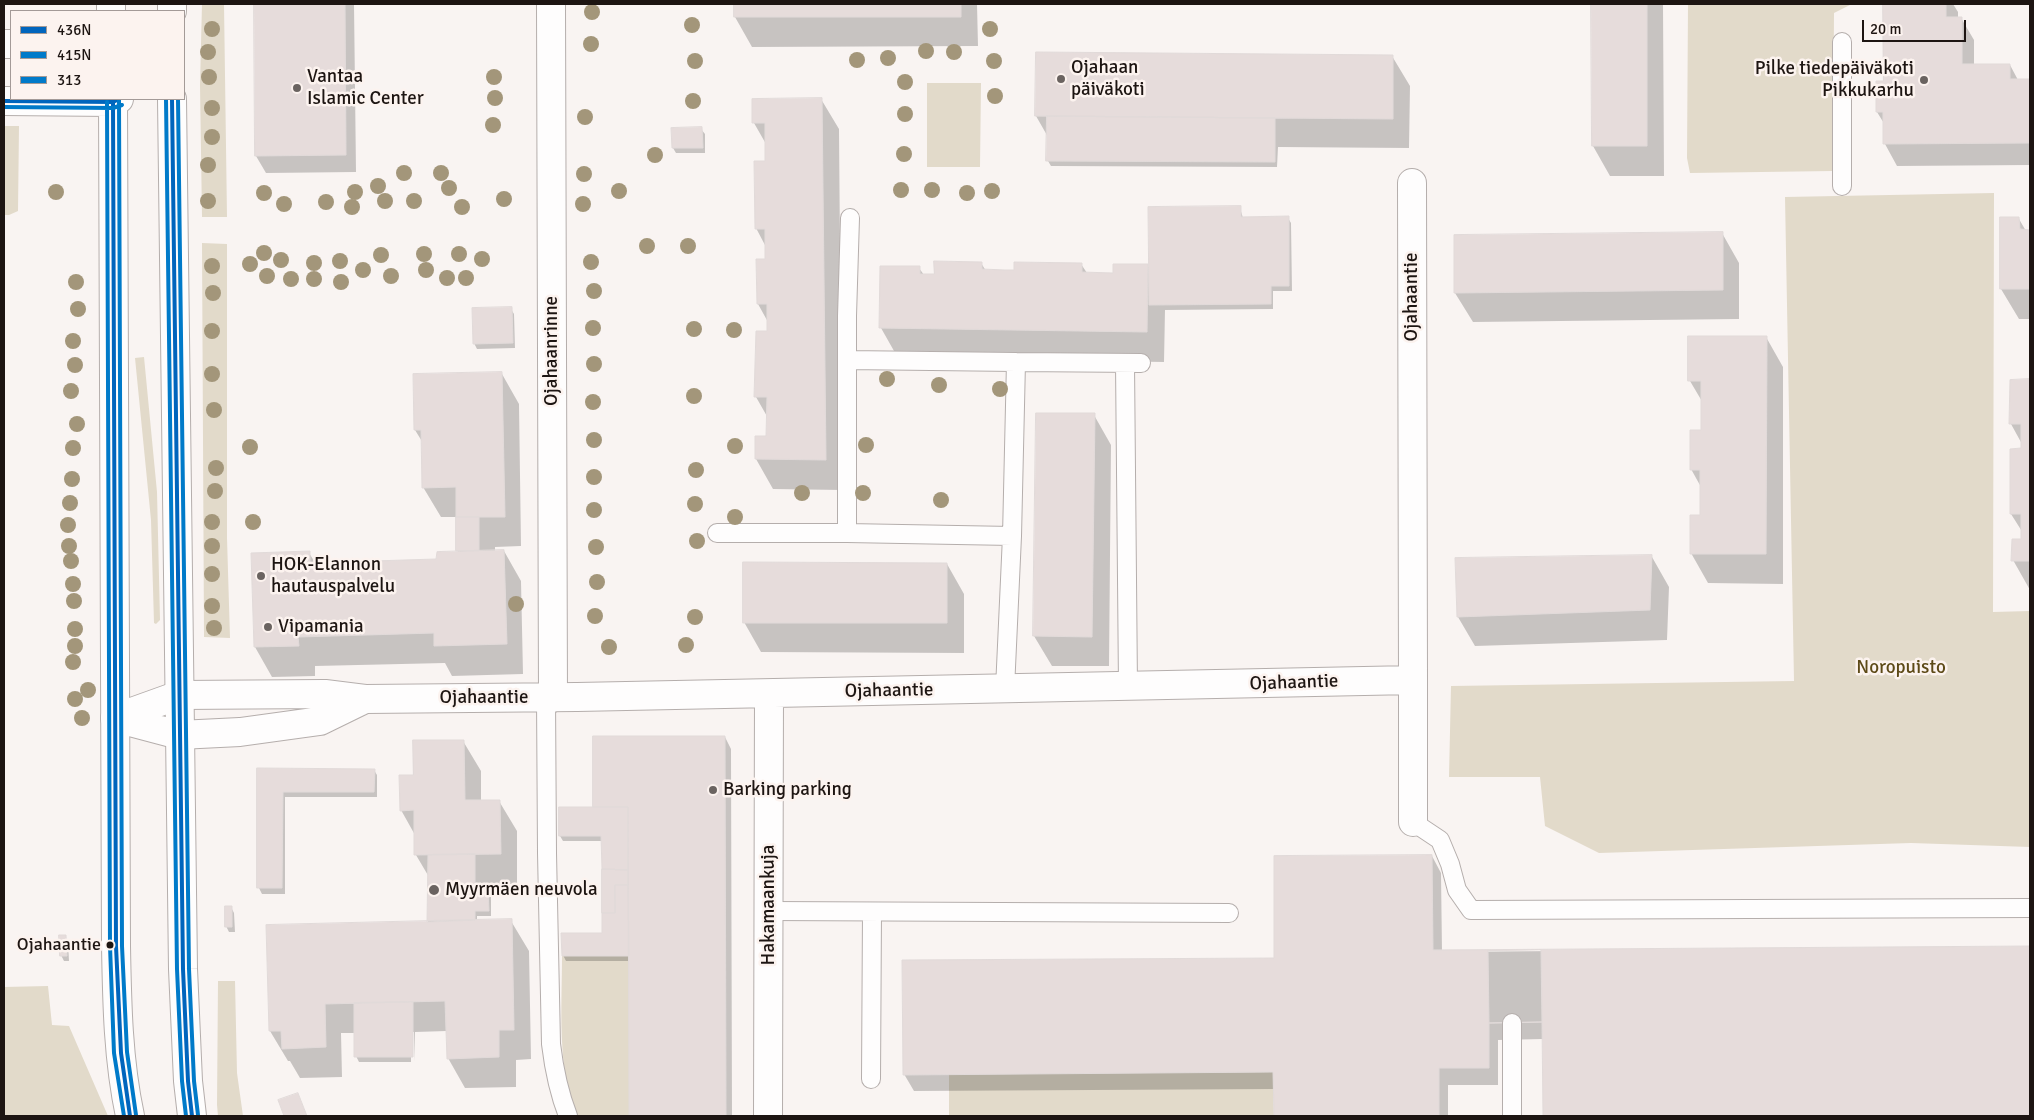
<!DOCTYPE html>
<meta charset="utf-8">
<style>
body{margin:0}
#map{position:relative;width:2034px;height:1120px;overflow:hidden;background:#f9f4f2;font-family:Signika,sans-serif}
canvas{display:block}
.frame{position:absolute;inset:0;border:5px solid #1d1512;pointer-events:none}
.legend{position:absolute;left:10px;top:10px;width:175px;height:90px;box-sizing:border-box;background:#fcf3ef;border:1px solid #a39a97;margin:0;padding:6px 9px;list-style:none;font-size:15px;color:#1d1512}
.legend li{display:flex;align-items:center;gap:10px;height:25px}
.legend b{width:25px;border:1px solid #a39a97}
.scale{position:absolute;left:1862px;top:20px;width:104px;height:22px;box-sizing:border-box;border:2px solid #1d1512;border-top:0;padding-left:6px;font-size:15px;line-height:18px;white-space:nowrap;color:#1d1512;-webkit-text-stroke:4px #fcf3ef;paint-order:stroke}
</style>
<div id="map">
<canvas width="2034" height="1120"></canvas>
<div class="frame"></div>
<ul class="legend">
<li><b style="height:6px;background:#0065bd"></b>436N</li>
<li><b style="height:6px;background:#007ac9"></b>415N</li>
<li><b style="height:6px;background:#007ac9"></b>313</li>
</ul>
<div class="scale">20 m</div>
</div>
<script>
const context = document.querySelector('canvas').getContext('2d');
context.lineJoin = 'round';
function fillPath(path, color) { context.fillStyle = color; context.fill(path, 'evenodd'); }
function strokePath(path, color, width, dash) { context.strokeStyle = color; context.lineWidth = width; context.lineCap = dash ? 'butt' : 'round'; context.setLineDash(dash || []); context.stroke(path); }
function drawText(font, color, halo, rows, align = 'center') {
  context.font = font + ' Signika,sans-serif'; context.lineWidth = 5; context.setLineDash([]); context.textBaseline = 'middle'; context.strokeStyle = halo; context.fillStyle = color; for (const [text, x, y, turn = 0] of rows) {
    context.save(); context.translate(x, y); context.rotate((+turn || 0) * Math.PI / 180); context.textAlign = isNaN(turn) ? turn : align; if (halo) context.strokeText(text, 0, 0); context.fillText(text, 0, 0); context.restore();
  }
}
fillPath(new Path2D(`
 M 202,4 L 224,4 L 227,217 L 202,217 L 200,85 Z
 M 1688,4 L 1852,4 L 1834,13 L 1833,171 L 1690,173 L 1687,158 Z
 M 927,83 L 981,83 L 980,167 L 927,167 Z
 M 4,126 L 19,126 L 18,211 L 9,215 L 4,215 Z
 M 1994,193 L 1993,612 L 2030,611 L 2030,847 L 1911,843 L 1599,853 L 1545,826 L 1540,777 L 1449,777 L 1451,686 L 1794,681 L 1785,197 Z
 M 202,243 L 227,244 L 227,538 L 230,638 L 204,637 Z
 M 144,357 L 157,492 L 160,620 L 156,624 L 154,623 L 151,520 L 135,358 Z
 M 562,956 L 629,956 L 629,1116 L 576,1116 C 557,1065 562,1009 562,956 Z
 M 218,981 L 235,981 L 237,1073 L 243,1116 L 218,1116 L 217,1105 Z
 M 48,986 L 52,1025 L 69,1026 L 108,1116 L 4,1116 L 4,987 Z
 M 1273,1072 L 1274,1116 L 949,1116 L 949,1074 Z`), '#e2daca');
fillPath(new Path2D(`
 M 255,4 L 354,4 L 356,172 L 266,173 L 256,156 Z
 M 735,4 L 977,4 L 978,46 L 752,47 L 735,17 Z
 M 1593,4 L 1663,4 L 1664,176 L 1610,176 L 1593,146 Z
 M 1884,4 L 1953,4 L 1958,12 L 1958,18 L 1961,18 L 1974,40 L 1974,66 L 2010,65 L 2018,80 L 2030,80 L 2030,165 L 1897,166 L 1885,144 L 1885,125 L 1877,112 L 1884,82 Z
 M 1037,53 L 1392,56 L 1410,86 L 1409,148 L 1278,147 L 1277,167 L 1051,166 L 1048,161 L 1048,137 L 1036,116 Z
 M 821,99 L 839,129 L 842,490 L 773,489 L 756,459 L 768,437 L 768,418 L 756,397 L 768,333 L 768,322 L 758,304 L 758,261 L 766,261 L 766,247 L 756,228 L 766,162 L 766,144 L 754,123 Z
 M 701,129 L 705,134 L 705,153 L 676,153 L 673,148 Z
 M 1240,208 L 1243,218 L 1288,218 L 1291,223 L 1292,291 L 1273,291 L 1273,309 L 1165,310 L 1164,362 L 898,358 L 881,328 L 919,268 L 924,275 L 936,275 L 981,263 L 986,271 L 1015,271 L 1081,264 L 1087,273 L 1115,274 L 1148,266 L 1150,269 Z
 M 2019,219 L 2026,231 L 2030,231 L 2030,319 L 2019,319 L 2001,289 Z
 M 1722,233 L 1739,263 L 1739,319 L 1473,322 L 1455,293 Z
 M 511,309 L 514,314 L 515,348 L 477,349 L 474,343 Z
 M 1766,337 L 1783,367 L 1783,584 L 1708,583 L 1691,553 L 1701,516 L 1701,487 L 1691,469 L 1702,431 L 1703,403 L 1690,381 Z
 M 502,374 L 519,404 L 521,546 L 495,547 L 495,552 L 504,551 L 521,581 L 523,674 L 452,676 L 445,663 L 315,666 L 315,676 L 272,677 L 255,647 L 309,553 L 316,564 L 438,560 L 458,553 L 457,517 L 441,517 L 423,487 L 423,443 L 415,430 Z
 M 2011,381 L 2030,381 L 2030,590 L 2013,560 L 2023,540 L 2023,533 L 2011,514 L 2022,444 L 2011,424 Z
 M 1094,415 L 1111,445 L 1109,666 L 1052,666 L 1034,636 Z
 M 1652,557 L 1669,587 L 1667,640 L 1475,646 L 1458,617 Z
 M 947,564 L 964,594 L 964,653 L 761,652 L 744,622 Z
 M 725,737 L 731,749 L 732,1116 L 630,1116 L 629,961 L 566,961 L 563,955 L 603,934 L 602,841 L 563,841 L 560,836 L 595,808 Z
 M 463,741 L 481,771 L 481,801 L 499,801 L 517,831 L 517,884 L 477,884 L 477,891 L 488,891 L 491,897 L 491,916 L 477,916 L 477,922 L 511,921 L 529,951 L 531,1059 L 516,1060 L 516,1087 L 465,1088 L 448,1058 L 447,1031 L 415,1032 L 415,1062 L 414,1032 L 411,1032 L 411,1062 L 359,1062 L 356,1056 L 356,1033 L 341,1033 L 342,1077 L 300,1078 L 290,1061 L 288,1061 L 270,1031 L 428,923 L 429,877 L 416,855 L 415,835 L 401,810 L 414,777 Z
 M 259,770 L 374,770 L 377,775 L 377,797 L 285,797 L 285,894 L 262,894 L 259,888 Z
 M 1432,856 L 1441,873 L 1442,952 L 2030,947 L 2030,1116 L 1544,1116 L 1543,1039 L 1498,1040 L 1498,1085 L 1448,1085 L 1448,1116 L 1275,1116 L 1275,1089 L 914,1091 L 904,1074 L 1276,959 Z
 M 231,907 L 234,913 L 235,932 L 229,932 L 226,926 Z
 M 65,936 L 68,942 L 69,961 L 64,961 L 61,955 Z`), '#0003');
const building = new Path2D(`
 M 254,4 L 345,4 L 346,155 L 255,156 Z
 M 734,4 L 961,4 L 961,17 L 734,17 Z
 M 1591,4 L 1647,4 L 1647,146 L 1592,146 Z
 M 1883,4 L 1946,4 L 1946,17 L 1962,17 L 1962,64 L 2010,64 L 2010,79 L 2030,79 L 2030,143 L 1883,144 L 1883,112 L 1876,112 L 1876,81 L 1883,81 Z
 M 1036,52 L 1393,55 L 1393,119 L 1035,116 Z
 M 822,98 L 826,460 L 755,459 L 755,436 L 766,436 L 767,397 L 754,397 L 756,331 L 767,331 L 767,304 L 757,304 L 756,259 L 765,259 L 765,229 L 755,229 L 754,161 L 765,161 L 765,123 L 752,123 L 752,99 Z
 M 1047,116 L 1275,118 L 1275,162 L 1046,161 Z
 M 702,127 L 703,148 L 672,148 L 671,128 Z
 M 1241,206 L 1241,217 L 1289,216 L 1289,286 L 1271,286 L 1271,304 L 1149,305 L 1148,207 Z
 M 2000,217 L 2019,217 L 2020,229 L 2030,230 L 2030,289 L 2000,289 Z
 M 1723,232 L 1723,290 L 1454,293 L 1454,235 Z
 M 934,261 L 982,262 L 982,269 L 1005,270 L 1014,270 L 1014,262 L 1082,263 L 1082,272 L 1113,273 L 1113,264 L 1148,264 L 1147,332 L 879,328 L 880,266 L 920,266 L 920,274 L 934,274 Z
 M 512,307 L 513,343 L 473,344 L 472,308 Z
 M 1688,336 L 1767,336 L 1766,554 L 1690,554 L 1690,515 L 1700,515 L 1700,470 L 1690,470 L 1690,430 L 1701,430 L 1701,381 L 1688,381 Z
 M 502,372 L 505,517 L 456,517 L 456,487 L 422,488 L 421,430 L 414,430 L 413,374 Z
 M 2030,379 L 2030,561 L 2011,561 L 2012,539 L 2021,539 L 2021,514 L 2010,514 L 2010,449 L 2021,448 L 2021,424 L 2009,424 L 2010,380 Z
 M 1036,413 L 1095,413 L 1092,637 L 1033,636 Z
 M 456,517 L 479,517 L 479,551 L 456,551 Z
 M 504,550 L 507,644 L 434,646 L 434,633 L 298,637 L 299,646 L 254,647 L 251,553 L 310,551 L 310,563 L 436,559 L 437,552 Z
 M 1652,555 L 1650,610 L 1457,617 L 1455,558 Z
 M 743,562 L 947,563 L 947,623 L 743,623 Z
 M 593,736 L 725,736 L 726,1116 L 629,1116 L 628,807 L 593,807 Z
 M 413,740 L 464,740 L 465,800 L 500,800 L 501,854 L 414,855 L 414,810 L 400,811 L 399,775 L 413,775 Z
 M 257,768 L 375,769 L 374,792 L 283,792 L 282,888 L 257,888 Z
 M 559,807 L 628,807 L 628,870 L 602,869 L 601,836 L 559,836 Z
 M 475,854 L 475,890 L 488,890 L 489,911 L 475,911 L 475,920 L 427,922 L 428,855 Z
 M 1432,855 L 1433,950 L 2030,946 L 2030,1116 L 1543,1116 L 1542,1022 L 1489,1023 L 1489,1068 L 1439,1068 L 1439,1116 L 1274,1116 L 1273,1072 L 903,1075 L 902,960 L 1274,958 L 1274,856 Z
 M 602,869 L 628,870 L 628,885 L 615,885 L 615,913 L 602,913 Z
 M 615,885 L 628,885 L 629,956 L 562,956 L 561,933 L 602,933 L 602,913 L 615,913 Z
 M 225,906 L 232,906 L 232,927 L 225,927 Z
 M 512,919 L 514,1030 L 499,1030 L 499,1057 L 447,1059 L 445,1001 L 325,1004 L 326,1047 L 282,1049 L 281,1031 L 269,1031 L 266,925 Z
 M 59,935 L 66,935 L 67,956 L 60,956 Z
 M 1541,950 L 1542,1022 L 1489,1023 L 1488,951 Z
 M 413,1002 L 413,1057 L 354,1057 L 354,1003 Z
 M 298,1093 L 307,1116 L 284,1116 L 278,1100 Z`);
fillPath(building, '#e6dcdb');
strokePath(building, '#e1dad9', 1);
const lane = new Path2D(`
 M 1842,42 L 1842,186
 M 850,218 L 847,316 L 847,533 L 1012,536 L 1016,362 L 1141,363
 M 847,360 L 1016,362
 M 1125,363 L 1128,687
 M 717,533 L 847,533
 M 1005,689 L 1012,536
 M 546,698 L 547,853 L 551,1044 C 554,1069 559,1093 568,1116
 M 1413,822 L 1440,840 L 1450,864 L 1457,890 L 1471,910 L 2030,908
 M 769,911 L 1229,913
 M 871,1079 L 872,912
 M 1512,1116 L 1512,1023`);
const street = new Path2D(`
 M 551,4 L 553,698
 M 115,718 L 179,695 L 325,694 L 365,699 L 577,697 L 1413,680 L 1412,183
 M 115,718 L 179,735 L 240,732 L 320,721 L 365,699
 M 1413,822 L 1413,680
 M 768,1116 L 769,694`);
const secondary = new Path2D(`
 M 111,4 L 111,11
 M 172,11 L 172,4
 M 4,44 L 11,44
 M 113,99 L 116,946 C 117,1003 118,1060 130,1116
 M 172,99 L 183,969 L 188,1081 L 192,1116
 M 4,101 L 113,102 L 119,99`);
strokePath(lane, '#b5aeac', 20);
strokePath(street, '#b5aeac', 30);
strokePath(secondary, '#b5aeac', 30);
strokePath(lane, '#fefdfd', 18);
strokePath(street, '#fefdfd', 28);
strokePath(secondary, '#fefdfd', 28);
strokePath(new Path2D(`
 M 172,99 L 183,969 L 188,1081 L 192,1116
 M 4,101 L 113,102 L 119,99
 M 113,102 L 116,946 L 121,1053 L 130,1116`), '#0065bd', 4);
strokePath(new Path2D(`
 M 166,99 L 177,969 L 182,1081 L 186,1116
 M 107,102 L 110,946 L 114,1053 L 124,1116
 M 4,107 L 113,108 L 122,105`), '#007ac9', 4);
strokePath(new Path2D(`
 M 119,99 L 122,946 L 127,1052 L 136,1115
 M 178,99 L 189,969 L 194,1081 L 198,1115`), '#007ac9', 4);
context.fillStyle = '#a3967a';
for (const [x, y] of [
 [592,12],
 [692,25],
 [212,29],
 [990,29],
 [591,44],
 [926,51],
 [208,52],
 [954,52],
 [888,58],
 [857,60],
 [695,61],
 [994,61],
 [209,77],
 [494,77],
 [905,82],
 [995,96],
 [495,98],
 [693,101],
 [212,108],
 [905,114],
 [585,117],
 [493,125],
 [212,137],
 [904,154],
 [655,155],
 [208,165],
 [404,173],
 [441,173],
 [584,174],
 [378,186],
 [449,188],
 [901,190],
 [932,190],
 [619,191],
 [992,191],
 [56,192],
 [355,192],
 [264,193],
 [967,193],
 [504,199],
 [208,201],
 [385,201],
 [414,201],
 [326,202],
 [284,204],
 [583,204],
 [352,207],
 [462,207],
 [647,246],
 [688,246],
 [264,253],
 [424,254],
 [459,254],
 [381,255],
 [482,259],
 [281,260],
 [340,261],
 [591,262],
 [314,263],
 [250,264],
 [212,266],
 [363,270],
 [426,270],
 [267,276],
 [391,276],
 [447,278],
 [466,278],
 [291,279],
 [314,279],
 [76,282],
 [341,282],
 [594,291],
 [213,293],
 [78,309],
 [593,328],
 [694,329],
 [734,330],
 [212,331],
 [73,341],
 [594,364],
 [75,365],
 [212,374],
 [887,379],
 [939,385],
 [1000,389],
 [71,391],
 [694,396],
 [593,402],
 [214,410],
 [77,424],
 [594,440],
 [866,445],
 [735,446],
 [250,447],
 [73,448],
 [216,468],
 [696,470],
 [594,477],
 [72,479],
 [215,491],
 [802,493],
 [863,493],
 [941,500],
 [70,503],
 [695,504],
 [594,510],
 [735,517],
 [212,522],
 [253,522],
 [68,525],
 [697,541],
 [69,546],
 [212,546],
 [596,547],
 [71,561],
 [212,574],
 [597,582],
 [73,584],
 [74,601],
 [516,604],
 [212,606],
 [595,616],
 [695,617],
 [214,628],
 [75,629],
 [686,645],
 [75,646],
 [609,647],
 [73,662],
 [88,690],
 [75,699],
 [82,718]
]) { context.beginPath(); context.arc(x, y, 8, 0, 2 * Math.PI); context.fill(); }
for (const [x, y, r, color] of [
 [1061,79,5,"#6a6360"],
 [1924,80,5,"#6a6360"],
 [297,88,5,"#6a6360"],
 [261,576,5,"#6a6360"],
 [268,627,5,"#6a6360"],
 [713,790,5,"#6a6360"],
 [434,890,6,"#6a6360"],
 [110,945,4.5,"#1d1512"]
]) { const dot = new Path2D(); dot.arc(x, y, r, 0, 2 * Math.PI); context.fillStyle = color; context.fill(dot); strokePath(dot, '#fcf3ef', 2); }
drawText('18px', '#1d1512', '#fcf3ef', [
 ["Ojahaantie",101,945]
], 'right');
drawText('19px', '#1d1512', '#fcf3ef', [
 ["Ojahaan",1071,68],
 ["päiväkoti",1071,90],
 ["Pilke tiedepäiväkoti",1914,69,"right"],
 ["Pikkukarhu",1914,91,"right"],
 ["Vantaa",307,77],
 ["Islamic Center",307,99],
 ["HOK-Elannon",271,565],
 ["hautauspalvelu",271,587],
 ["Vipamania",278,627],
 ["Barking parking",723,790],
 ["Myyrmäen neuvola",445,890]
], 'left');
drawText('19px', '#1d1512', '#fcf3ef', [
 ["Ojahaantie",1412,297,-90],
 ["Ojahaanrinne",552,351,-90],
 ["Ojahaantie",1294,683,-2],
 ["Ojahaantie",889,691,-1],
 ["Ojahaantie",484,698],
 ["Hakamaankuja",769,905,-90]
]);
drawText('19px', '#5d4a17', '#fcf3ef', [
 ["Noropuisto",1901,668]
]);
</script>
